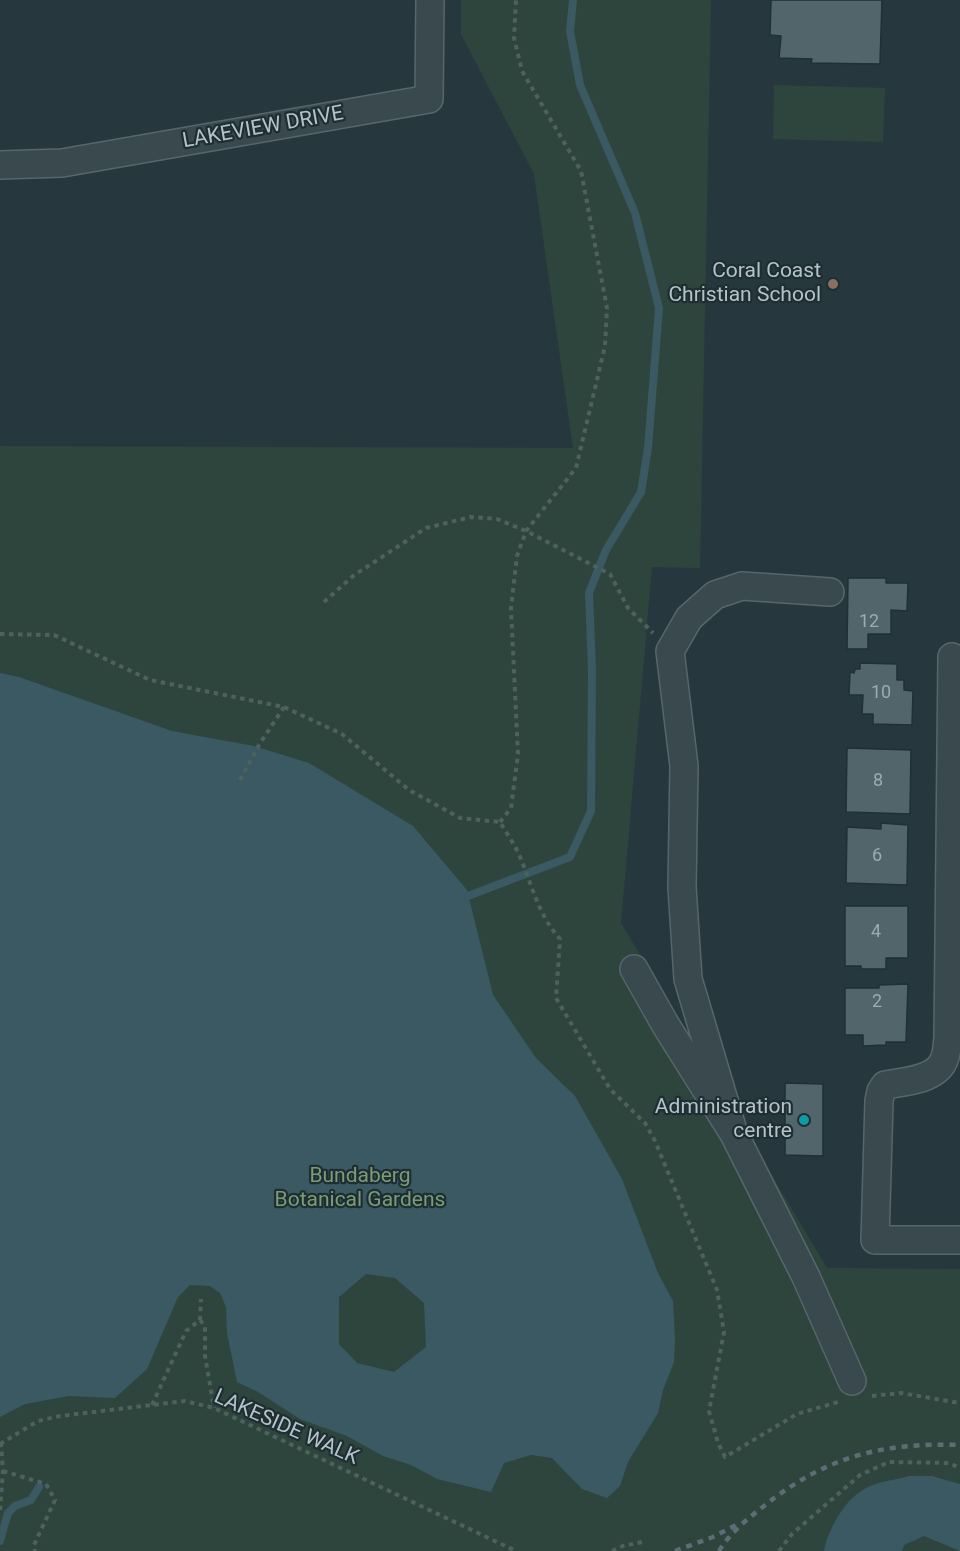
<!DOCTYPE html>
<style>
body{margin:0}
canvas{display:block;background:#26383d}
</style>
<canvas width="960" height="1551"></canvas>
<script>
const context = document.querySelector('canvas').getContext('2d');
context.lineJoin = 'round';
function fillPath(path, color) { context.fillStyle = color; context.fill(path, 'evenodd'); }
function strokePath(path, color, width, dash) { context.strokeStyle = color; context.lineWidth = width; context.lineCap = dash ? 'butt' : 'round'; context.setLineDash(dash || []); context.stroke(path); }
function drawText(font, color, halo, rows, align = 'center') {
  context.font = font + ' Roboto,sans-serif'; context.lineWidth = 4.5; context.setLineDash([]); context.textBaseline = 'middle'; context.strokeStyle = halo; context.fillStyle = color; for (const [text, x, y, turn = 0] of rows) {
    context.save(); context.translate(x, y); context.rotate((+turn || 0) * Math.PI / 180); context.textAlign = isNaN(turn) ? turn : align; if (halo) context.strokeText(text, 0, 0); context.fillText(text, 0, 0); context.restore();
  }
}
fillPath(new Path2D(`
 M 461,0 L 711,0 L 700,568 L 652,567 L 621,923 L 827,1268 L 960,1269 L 960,1551 L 0,1551 L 0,446 L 573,448 L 534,174 L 461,34 Z
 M 774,85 L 885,88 L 883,142 L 773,139 Z`), '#2e453d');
fillPath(new Path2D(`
 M 0,673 L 19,677 L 172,731 L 254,746 L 309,763 L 413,826 L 467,890 L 493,995 L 536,1058 L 575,1096 L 622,1179 L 658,1273 L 673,1301 L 675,1338 L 674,1362 L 663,1390 L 658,1413 L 628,1462 L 620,1486 L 607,1498 L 582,1489 L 552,1458 L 531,1455 L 504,1463 L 491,1492 L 437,1479 L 411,1465 L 383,1456 L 347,1436 L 300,1419 L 258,1392 L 237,1382 L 227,1333 L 226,1307 L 220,1293 L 210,1286 L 190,1285 L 178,1297 L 147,1369 L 115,1398 L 69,1396 L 25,1404 L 0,1417 ZM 366,1274 L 395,1278 L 424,1303 L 426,1347 L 394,1372 L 357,1363 L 339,1344 L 339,1297 Z
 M 909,1476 L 932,1476 L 960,1484 L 960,1551 L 924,1536 L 904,1545 L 902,1551 L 824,1551 C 828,1529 846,1497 868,1487 C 880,1481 896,1480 909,1476 Z`), '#3a5963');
strokePath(new Path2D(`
 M 468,896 L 570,857 L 591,811 L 592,670 L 589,593 L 606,550 L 641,492 L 648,448 L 659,308 L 635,213 L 580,85 L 570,31 L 573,0
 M 0,1541 L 8,1513 L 15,1506 L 31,1500 L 39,1487`), '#3a5963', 8);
const building = new Path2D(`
 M 771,0 L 882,0 L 880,64 L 811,63 L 812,59 L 779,58 L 781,36 L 770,35 Z
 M 848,578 L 886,578 L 886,583 L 908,583 L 907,611 L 891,610 L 891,634 L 868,634 L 868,649 L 847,649 Z
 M 860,663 L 897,664 L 897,680 L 904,680 L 904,690 L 913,691 L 912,725 L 873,724 L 873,714 L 862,714 L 863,695 L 849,695 L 850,672 L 854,673 L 855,669 L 860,669 Z
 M 847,748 L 911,750 L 910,814 L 846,812 Z
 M 881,823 L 908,825 L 907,885 L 846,883 L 847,827 L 881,829 Z
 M 845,906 L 908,906 L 908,958 L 886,958 L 886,969 L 861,969 L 861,966 L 845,966 Z
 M 908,984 L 906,1042 L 886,1042 L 886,1045 L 863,1046 L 863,1035 L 845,1035 L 845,988 L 879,988 L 879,985 Z
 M 785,1083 L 823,1084 L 823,1156 L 785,1155 Z`);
fillPath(building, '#51656a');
strokePath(building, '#203034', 1.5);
const minor = new Path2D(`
 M 0,165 L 62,163 L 429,99 L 430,0
 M 952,657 L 948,1038 C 947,1046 947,1055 943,1062 C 934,1080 903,1082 885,1085 L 881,1091 L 879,1101 L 875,1240 L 960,1240
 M 634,969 L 665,1024 L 734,1134 L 806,1277 L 852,1381
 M 734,1134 L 688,979 L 682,887 L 684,766 L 670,651 L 689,618 L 715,595 L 742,586 L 830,592`);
strokePath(minor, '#57666b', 30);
strokePath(new Path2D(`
 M 324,602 L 353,576 L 426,528 L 471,517 L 497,519 L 526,531 L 610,574 L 628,608 L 653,633
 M 0,634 L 54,635 L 150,680 L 284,707 L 342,734 L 409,790 L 460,818 L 500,822 C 507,834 516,846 521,859 C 532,886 539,916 560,939 L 556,998 L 610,1089 L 645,1123 L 655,1141 L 717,1290 L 724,1332 L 709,1411 L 718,1443 L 725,1457 L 797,1414 L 838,1402
 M 240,780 L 259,745 L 284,707
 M 500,822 L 511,808 L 518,754 L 511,608 L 517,556 L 526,531 L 576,468 L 605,346 L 607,308 L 581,171 L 522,71 L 514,38 L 516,0
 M 200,1320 L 205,1326 L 205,1356 L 214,1408
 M 872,1396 L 901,1393 L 960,1403
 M 152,1405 L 186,1331 L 200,1320 L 201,1299
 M 0,1444 L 38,1421 L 60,1416 L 185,1401 L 214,1408 L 516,1551
 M 3,1471 L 46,1484 L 55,1500 L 34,1545 L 35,1551
 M 0,1510 L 3,1471 L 1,1444
 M 612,1551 L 623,1546 L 642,1542
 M 779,1551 L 792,1534 L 860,1475 L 889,1462 L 949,1463 L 960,1468`), '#4d615d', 4, [4.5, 4.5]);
strokePath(minor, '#39494d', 27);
strokePath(new Path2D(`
 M 675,1551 L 713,1537 L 736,1525
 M 719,1551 C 730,1533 747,1519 764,1506 C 825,1457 883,1442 960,1445`), '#5c6e74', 4.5, [6, 6]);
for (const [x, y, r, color] of [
 [833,284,6,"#8d6e63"],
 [804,1120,6,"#0f9aa8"]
]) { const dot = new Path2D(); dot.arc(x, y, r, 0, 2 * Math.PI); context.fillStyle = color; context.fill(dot); strokePath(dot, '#1e2e32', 2); }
drawText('18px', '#9cacb0', null, [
 ["12",869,622],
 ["10",881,693],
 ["8",878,781],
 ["6",877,856],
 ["4",876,932],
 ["2",877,1002]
]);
drawText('21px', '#b5c3c8', '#1e2e32', [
 ["LAKEVIEW DRIVE",263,128,-10],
 ["LAKESIDE WALK",286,1428,24]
]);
drawText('21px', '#b5c3c8', '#1e2e32', [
 ["Coral Coast",821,272],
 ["Christian School",821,296],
 ["Administration",792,1108],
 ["centre",792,1132]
], 'right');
drawText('21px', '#7a9d75', '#1e2e32', [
 ["Bundaberg",360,1177],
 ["Botanical Gardens",360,1201]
]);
</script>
